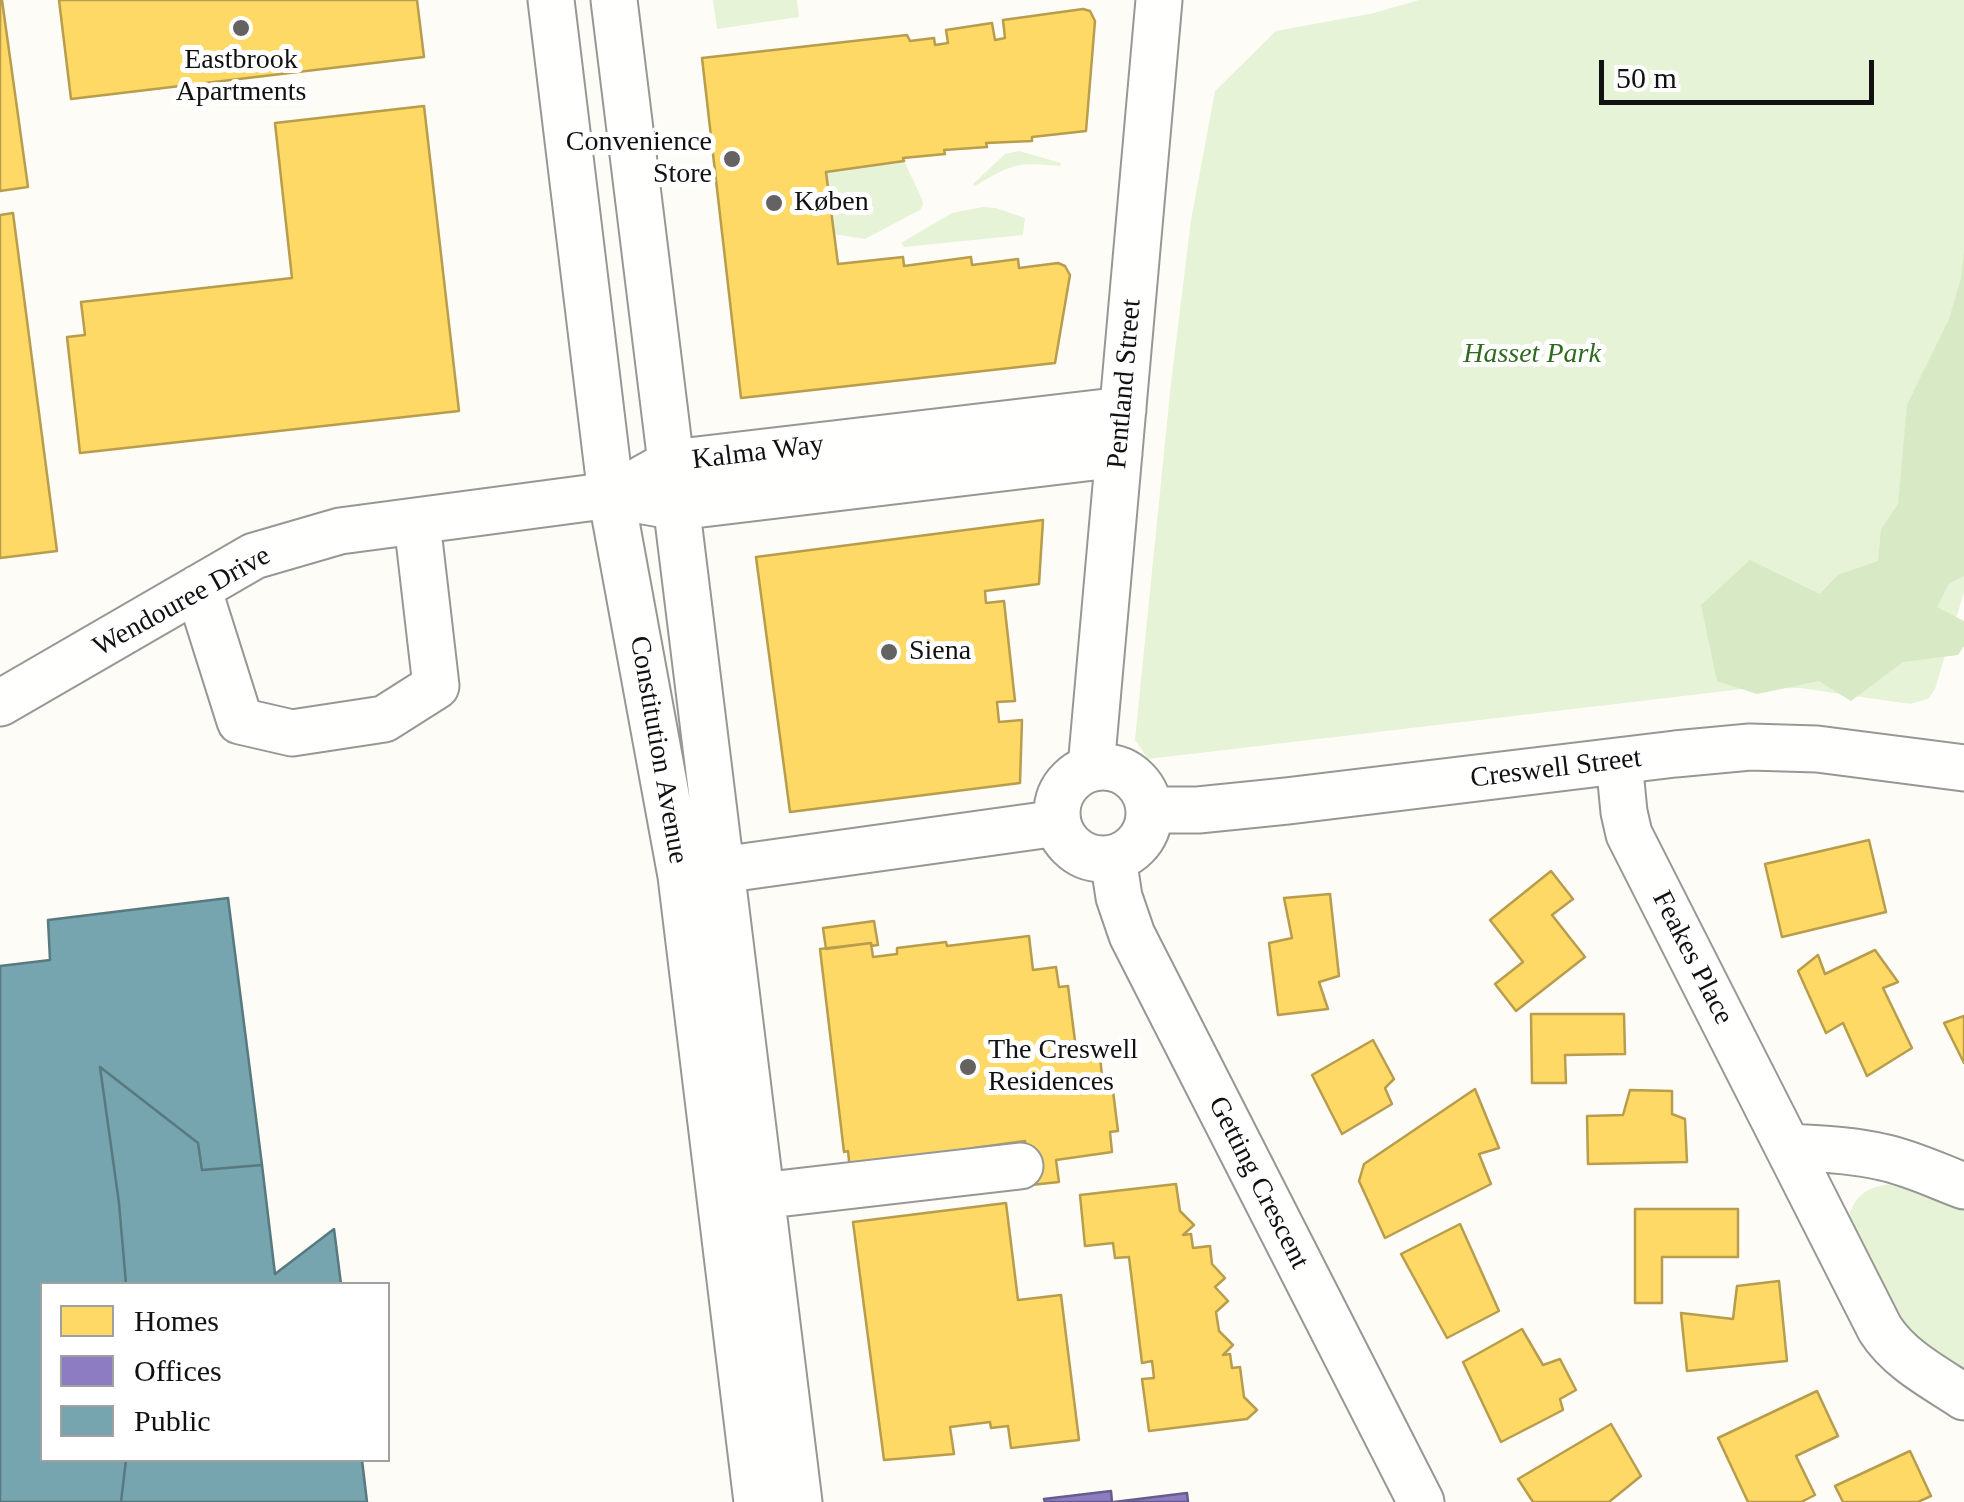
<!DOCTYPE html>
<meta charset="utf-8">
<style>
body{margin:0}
#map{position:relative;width:1964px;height:1502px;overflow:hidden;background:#fdfcf7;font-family:"Times New Roman",serif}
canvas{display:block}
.legend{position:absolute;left:40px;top:1282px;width:350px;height:180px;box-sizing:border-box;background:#fff;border:2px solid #a0a0a0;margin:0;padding:12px 18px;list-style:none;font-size:30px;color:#111}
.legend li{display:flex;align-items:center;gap:20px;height:50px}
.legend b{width:50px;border:2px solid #a0a0a0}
.scale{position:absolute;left:1599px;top:60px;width:275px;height:45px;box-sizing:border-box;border:5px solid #111;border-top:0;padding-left:12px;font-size:30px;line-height:35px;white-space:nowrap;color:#111;-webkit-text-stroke:8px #fff;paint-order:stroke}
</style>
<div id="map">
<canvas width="1964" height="1502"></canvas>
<ul class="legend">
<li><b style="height:28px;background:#ffd966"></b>Homes</li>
<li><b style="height:28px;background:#8e7cc3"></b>Offices</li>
<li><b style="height:28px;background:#76a5af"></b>Public</li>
</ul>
<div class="scale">50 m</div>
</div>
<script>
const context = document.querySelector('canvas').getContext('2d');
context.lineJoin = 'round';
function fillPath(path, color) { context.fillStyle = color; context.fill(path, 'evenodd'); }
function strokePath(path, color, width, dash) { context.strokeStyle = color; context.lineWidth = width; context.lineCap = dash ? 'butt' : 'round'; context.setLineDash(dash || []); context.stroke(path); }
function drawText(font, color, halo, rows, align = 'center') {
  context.font = font + ' "Times New Roman",serif'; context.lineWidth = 10; context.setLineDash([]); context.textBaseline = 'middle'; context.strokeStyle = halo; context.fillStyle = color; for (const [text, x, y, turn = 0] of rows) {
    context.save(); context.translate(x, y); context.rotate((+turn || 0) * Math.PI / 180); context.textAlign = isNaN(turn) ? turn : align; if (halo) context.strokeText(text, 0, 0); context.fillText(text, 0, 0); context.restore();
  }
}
fillPath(new Path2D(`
 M 713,0 L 797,0 L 799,17 L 717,29 Z
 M 1419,0 L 1964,0 L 1964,592 L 1935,689 L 1928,699 L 1910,704 L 1800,688 L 1743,689 L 1148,759 L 1135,740 L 1171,383 L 1191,220 L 1215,91 L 1276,31 L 1374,13 Z
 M 1019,151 L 1061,163 L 1060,166 C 1016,162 1013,164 975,186 L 973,184 L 1005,154 Z
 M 904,161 L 922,199 L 923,205 L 920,210 L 865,239 L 834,234 L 826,172 Z
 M 983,207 L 996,208 L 1025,218 L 1023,235 L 904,247 L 901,243 L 952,213 Z
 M 1894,1184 L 1910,1186 L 1964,1207 L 1964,1377 L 1906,1336 L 1849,1219 C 1853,1194 1871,1185 1894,1184 Z`), '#e7f3d7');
fillPath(new Path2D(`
 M 1964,250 L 1964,576 L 1949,584 L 1937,607 L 1964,621 L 1964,646 L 1958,655 L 1903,662 L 1851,701 L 1819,681 L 1757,694 L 1717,681 L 1701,605 L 1750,560 L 1820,594 L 1838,575 L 1878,561 L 1881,529 L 1898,504 L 1907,405 L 1949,319 L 1961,278 Z`), '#d8eac5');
const homes = new Path2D(`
 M 0,0 L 2,0 L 28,187 L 0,191 Z
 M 59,0 L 417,0 L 424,57 L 71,99 Z
 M 1083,9 L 1090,11 L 1095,21 L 1086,131 L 1032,137 L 1032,141 L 986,143 L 987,147 L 944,150 L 945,154 L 903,158 L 904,161 L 826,172 L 838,264 L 903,257 L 904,266 L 971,257 L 972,265 L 1018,259 L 1019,268 L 1058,263 L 1065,266 L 1070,275 L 1055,363 L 741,398 L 702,58 L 907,35 L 910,41 L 934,38 L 935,45 L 948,43 L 946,30 L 992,23 L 995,40 L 1005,38 L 1003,20 Z
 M 424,106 L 459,411 L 80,453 L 67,337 L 85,335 L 81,302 L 292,278 L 275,123 Z
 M 13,213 L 57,551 L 0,558 L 0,215 Z
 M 1043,520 L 1039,584 L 985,591 L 986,603 L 1004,601 L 1015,701 L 997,702 L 999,722 L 1022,720 L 1020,783 L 790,812 L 756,557 Z
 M 1869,840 L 1886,912 L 1782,937 L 1765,864 Z
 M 1551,871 L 1573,899 L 1552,915 L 1585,957 L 1516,1011 L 1495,984 L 1523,962 L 1490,920 Z
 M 1330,894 L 1339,976 L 1319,982 L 1328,1009 L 1278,1015 L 1269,943 L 1292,938 L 1284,898 Z
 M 874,921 L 878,945 L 871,946 L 871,943 L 826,949 L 823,928 Z
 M 1029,936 L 1033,970 L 1056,967 L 1059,987 L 1068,986 L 1075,1041 L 1066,1042 L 1068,1060 L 1100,1056 L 1102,1076 L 1111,1075 L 1118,1131 L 1110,1132 L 1112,1152 L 1056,1160 L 1059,1182 L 1031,1185 L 1025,1141 L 974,1148 L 975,1154 L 850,1170 L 848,1151 L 844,1152 L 820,949 L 871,943 L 873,957 L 897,954 L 897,948 L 946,942 L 947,946 Z
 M 1875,950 L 1898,982 L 1883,988 L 1912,1048 L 1867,1076 L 1843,1023 L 1826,1033 L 1798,971 L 1818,955 L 1825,974 Z
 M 1531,1014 L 1624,1014 L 1625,1054 L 1565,1055 L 1566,1083 L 1532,1083 Z
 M 1964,1016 L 1964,1063 L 1944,1023 Z
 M 1373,1040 L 1394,1079 L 1385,1088 L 1392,1104 L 1342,1134 L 1312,1075 Z
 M 1475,1089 L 1499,1148 L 1479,1154 L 1491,1184 L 1385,1238 L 1359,1181 L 1364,1164 Z
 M 1630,1090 L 1672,1091 L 1672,1114 L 1685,1119 L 1687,1162 L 1588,1164 L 1587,1116 L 1623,1115 Z
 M 1176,1184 L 1180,1211 L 1194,1225 L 1183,1235 L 1191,1234 L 1193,1248 L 1210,1246 L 1212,1264 L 1225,1278 L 1215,1287 L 1228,1301 L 1216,1312 L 1219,1331 L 1233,1345 L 1223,1355 L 1230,1354 L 1232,1368 L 1240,1367 L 1244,1397 L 1257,1410 L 1247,1419 L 1149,1431 L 1142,1379 L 1154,1378 L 1152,1361 L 1142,1363 L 1129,1257 L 1115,1258 L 1113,1243 L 1085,1246 L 1080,1195 Z
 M 1006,1203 L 1018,1300 L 1061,1295 L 1079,1440 L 1011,1448 L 1008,1426 L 991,1428 L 990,1422 L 950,1427 L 954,1454 L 884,1460 L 853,1222 Z
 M 1635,1209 L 1738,1209 L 1738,1257 L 1662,1257 L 1662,1303 L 1635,1303 Z
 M 1460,1224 L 1499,1311 L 1447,1338 L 1401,1254 Z
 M 1779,1281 L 1787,1361 L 1687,1371 L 1681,1313 L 1733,1319 L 1737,1286 Z
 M 1522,1329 L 1543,1365 L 1560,1359 L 1576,1390 L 1560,1399 L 1563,1410 L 1501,1442 L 1463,1362 Z
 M 1817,1391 L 1838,1436 L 1796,1456 L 1815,1495 L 1801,1502 L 1748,1502 L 1718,1438 Z
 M 1611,1424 L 1641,1476 L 1609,1502 L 1533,1502 L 1518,1479 Z
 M 1910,1451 L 1931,1496 L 1918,1502 L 1843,1502 L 1835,1486 Z`);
fillPath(homes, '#ffd966');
strokePath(homes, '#b89d4c', 2.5);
const offices = new Path2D(`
 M 1111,1491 L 1112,1502 L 1045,1502 L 1044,1499 Z
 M 1187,1493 L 1188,1502 L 1114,1502 Z`);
fillPath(offices, '#8e7cc3');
strokePath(offices, '#685c8e', 2.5);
const public = new Path2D(`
 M 228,898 L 262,1165 L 202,1170 L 198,1143 L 100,1067 L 119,1203 L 126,1284 L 42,1284 L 42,1460 L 126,1460 L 121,1502 L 0,1502 L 0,966 L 50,960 L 48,920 Z
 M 100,1067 L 198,1143 L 202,1170 L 262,1165 L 275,1274 L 334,1229 L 341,1284 L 126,1284 L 119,1203 Z
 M 126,1460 L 362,1460 L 367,1502 L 121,1502 Z`);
fillPath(public, '#76a5af');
strokePath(public, '#587980', 2.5);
const minor = new Path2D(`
 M 551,0 L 611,495 L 681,876 L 757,1502
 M 614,0 L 799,1502
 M 644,478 L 671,463 L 1123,410
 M 198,588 L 240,721 L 292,733 L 384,719 L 436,686 L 417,522
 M 0,703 L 254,556 L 340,531 L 611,495 L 677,507 L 1119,454
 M 1619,761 L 1624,812 L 1629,834 L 1880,1329 C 1900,1360 1934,1377 1964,1397
 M1057 813a46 46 0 1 1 92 0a46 46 0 1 1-92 0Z
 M 1091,768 L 1159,0
 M 1149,810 L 1198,810 L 1287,801 L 1675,754 L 1750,747 L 1817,749 L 1964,768
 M 1113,858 L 1119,897 L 1132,935 L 1421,1502
 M 721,870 L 1058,823
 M 1788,1147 C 1820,1149 1852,1150 1882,1157 C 1911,1163 1937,1176 1964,1186
 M 734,1199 L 1020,1166`);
strokePath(minor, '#979795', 49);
strokePath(minor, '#fffffe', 45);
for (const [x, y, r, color] of [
 [241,28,10,"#646362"],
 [732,159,10,"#646362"],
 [774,203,10,"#646362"],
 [889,652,10,"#646362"],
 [968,1067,10,"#646362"]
]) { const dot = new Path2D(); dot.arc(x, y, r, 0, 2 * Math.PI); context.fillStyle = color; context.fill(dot); strokePath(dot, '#fff', 4); }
drawText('28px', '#111', '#fff', [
 ["Eastbrook",241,61,"center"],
 ["Apartments",241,93,"center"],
 ["Convenience",712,143,"right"],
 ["Store",712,175,"right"],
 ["Køben",794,203],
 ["Siena",909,652],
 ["The Creswell",988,1051],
 ["Residences",988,1083]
], 'left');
drawText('italic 28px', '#2f6b1f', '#fff', [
 ["Hasset Park",1532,355]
]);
drawText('28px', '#111', '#fff', [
 ["Pentland Street",1125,384,-85],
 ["Kalma Way",758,453,-7],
 ["Wendouree Drive",182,602,-29],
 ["Constitution Avenue",658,750,80],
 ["Creswell Street",1556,769,-7],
 ["Feakes Place",1692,958,63],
 ["Getting Crescent",1258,1183,63]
]);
</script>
